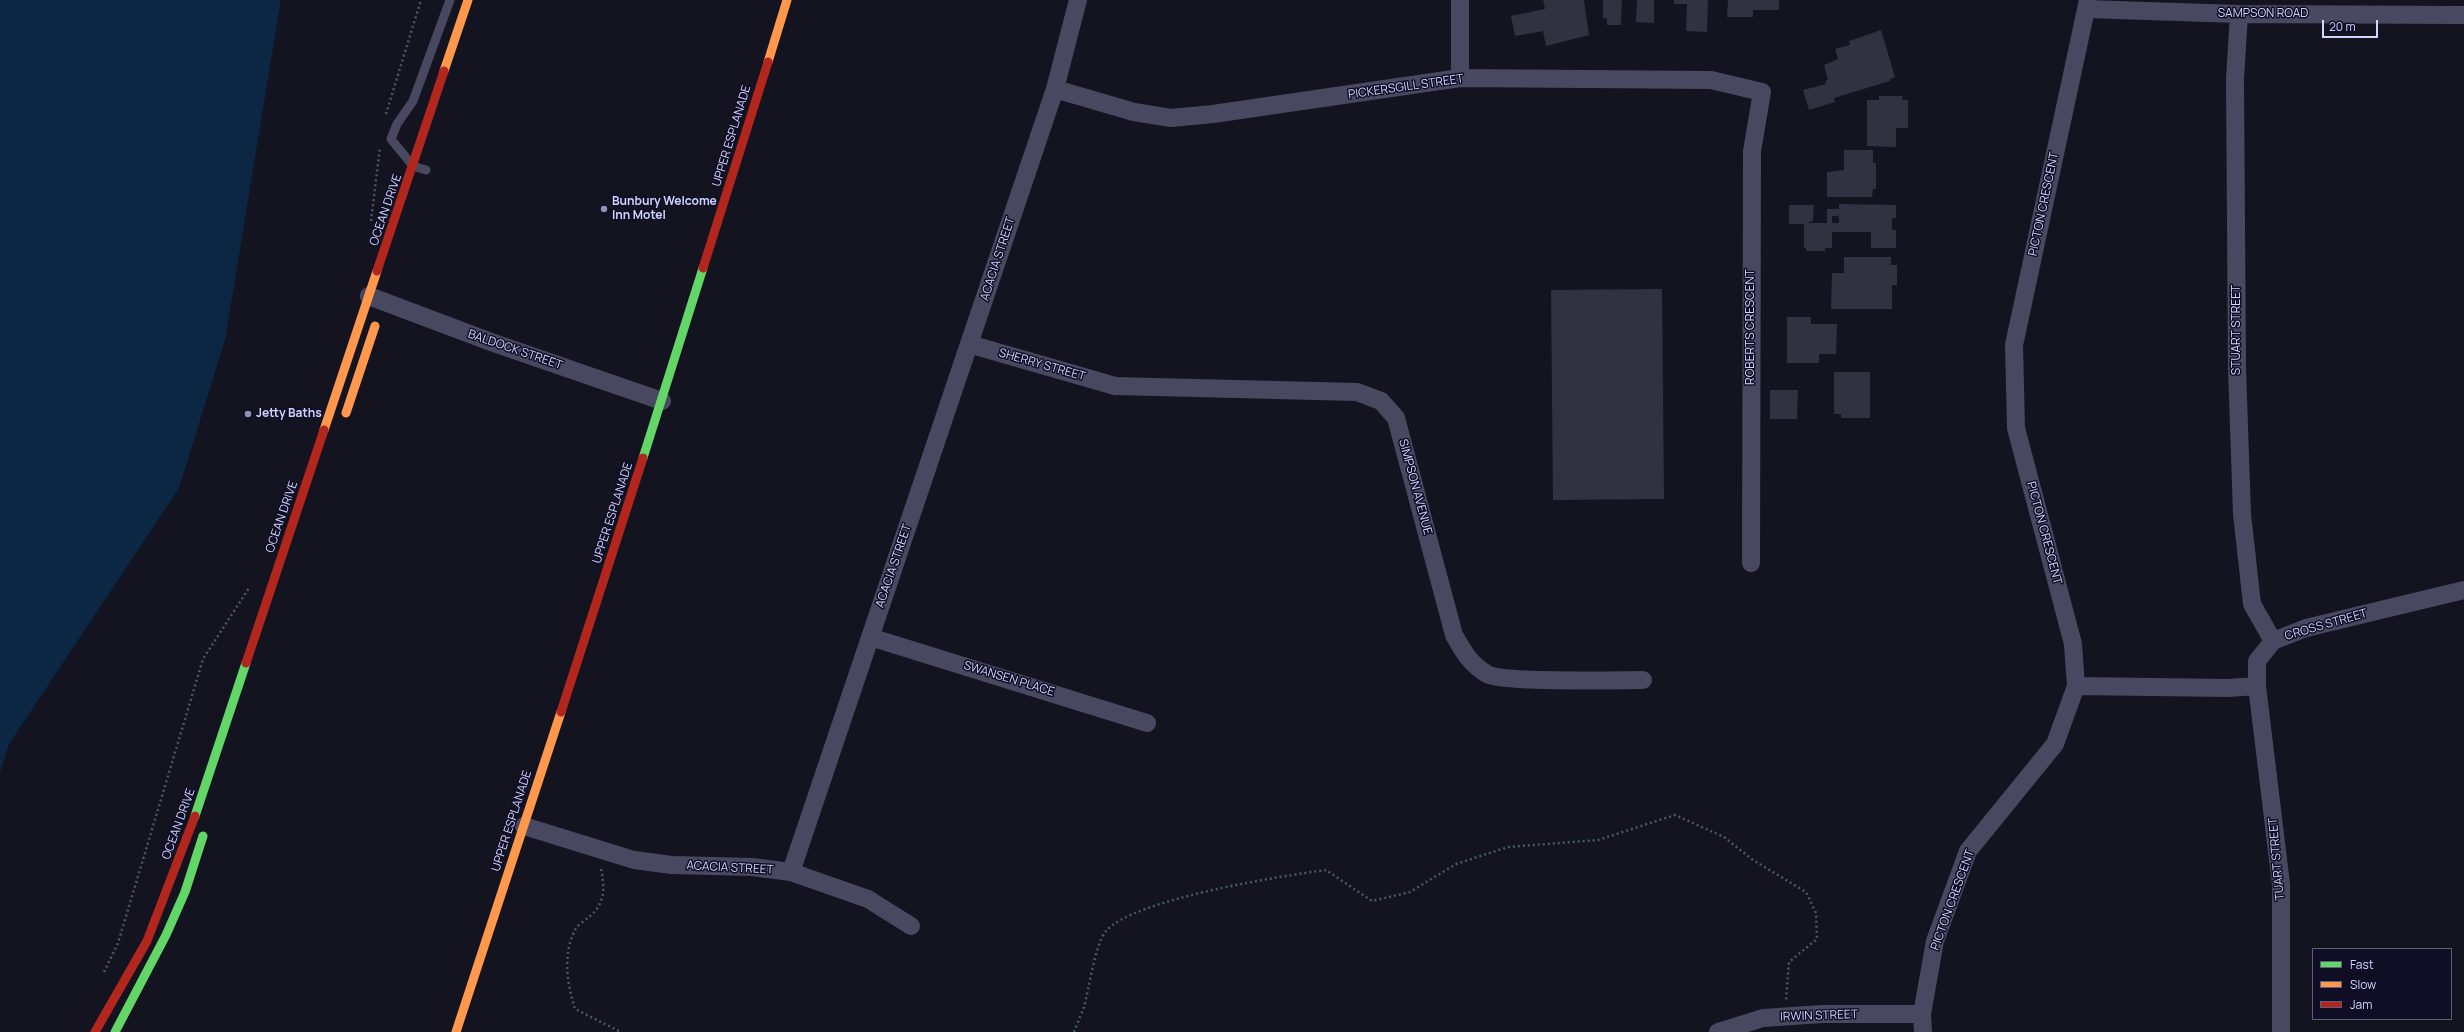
<!DOCTYPE html>
<style>
body{margin:0}
#map{position:relative;width:2464px;height:1032px;overflow:hidden;background:#141320;font-family:Manrope,sans-serif}
canvas{display:block}
.legend{position:absolute;left:2312px;top:948px;width:140px;height:72px;box-sizing:border-box;background:#0f0e25;border:1px solid #5d5d7c;margin:0;padding:5px 7px;list-style:none;font-size:12px;color:#d2d3ff}
.legend li{display:flex;align-items:center;gap:8px;height:20px}
.legend b{width:20px;border:1px solid #5d5d7c}
.scale{position:absolute;left:2322px;top:20px;width:56px;height:18px;box-sizing:border-box;border:2px solid #d2d3ff;border-top:0;padding-left:5px;font-size:12px;line-height:14px;white-space:nowrap;color:#d2d3ff;-webkit-text-stroke:3px #0f0e25;paint-order:stroke}
</style>
<div id="map">
<canvas width="2464" height="1032"></canvas>
<ul class="legend">
<li><b style="height:5px;background:#63d668"></b>Fast</li>
<li><b style="height:5px;background:#ff974d"></b>Slow</li>
<li><b style="height:5px;background:#b3261e"></b>Jam</li>
</ul>
<div class="scale">20 m</div>
</div>
<script>
const context = document.querySelector('canvas').getContext('2d');
context.lineJoin = 'round';
function fillPath(path, color) { context.fillStyle = color; context.fill(path, 'evenodd'); }
function strokePath(path, color, width, dash) { context.strokeStyle = color; context.lineWidth = width; context.lineCap = dash ? 'butt' : 'round'; context.setLineDash(dash || []); context.stroke(path); }
function drawText(font, color, halo, rows, align = 'center') {
  context.font = font + ' Manrope,sans-serif'; context.lineWidth = 3; context.setLineDash([]); context.textBaseline = 'middle'; context.strokeStyle = halo; context.fillStyle = color; for (const [text, x, y, turn = 0] of rows) {
    context.save(); context.translate(x, y); context.rotate((+turn || 0) * Math.PI / 180); context.textAlign = isNaN(turn) ? turn : align; if (halo) context.strokeText(text, 0, 0); context.fillText(text, 0, 0); context.restore();
  }
}
fillPath(new Path2D(`
 M 0,0 L 281,0 L 225,340 L 179,488 L 9,744 L 0,773 Z`), '#0b2744');
fillPath(new Path2D(`
 M 1543,0 L 1584,0 L 1589,35 L 1546,46 L 1543,31 L 1515,36 L 1511,16 L 1545,9 Z
 M 1603,0 L 1622,0 L 1621,25 L 1607,25 L 1607,18 L 1603,18 Z
 M 1637,0 L 1654,0 L 1654,23 L 1636,22 Z
 M 1674,0 L 1708,0 L 1707,32 L 1686,31 L 1687,4 L 1674,4 Z
 M 1728,0 L 1779,0 L 1779,10 L 1753,10 L 1753,17 L 1727,17 Z
 M 1881,30 L 1895,77 L 1890,79 L 1890,81 L 1834,98 L 1835,102 L 1809,110 L 1803,90 L 1826,84 L 1825,81 L 1828,80 L 1824,65 L 1838,59 L 1835,49 L 1850,45 L 1849,41 Z
 M 1879,96 L 1903,96 L 1902,100 L 1908,100 L 1908,128 L 1896,128 L 1896,147 L 1867,146 L 1867,100 L 1879,100 Z
 M 1844,150 L 1873,150 L 1873,163 L 1876,163 L 1876,189 L 1873,189 L 1872,197 L 1827,197 L 1827,172 L 1844,170 Z
 M 1839,204 L 1896,205 L 1896,218 L 1892,218 L 1892,230 L 1896,230 L 1896,248 L 1871,248 L 1871,232 L 1832,232 L 1832,248 L 1825,248 L 1825,251 L 1806,251 L 1806,248 L 1804,248 L 1804,224 L 1789,224 L 1789,205 L 1814,205 L 1813,221 L 1807,223 L 1827,223 L 1827,209 L 1839,209 ZM 1832,216 L 1839,216 L 1839,223 L 1832,223 Z
 M 1844,257 L 1891,257 L 1891,265 L 1897,265 L 1897,285 L 1892,285 L 1892,309 L 1831,309 L 1832,273 L 1844,273 Z
 M 1662,289 L 1664,499 L 1553,500 L 1551,290 Z
 M 1787,317 L 1811,317 L 1811,324 L 1837,324 L 1836,354 L 1819,354 L 1819,363 L 1787,363 Z
 M 1834,372 L 1870,372 L 1870,418 L 1841,418 L 1841,414 L 1834,414 Z
 M 1770,390 L 1798,390 L 1797,419 L 1770,419 Z`), '#323142');
strokePath(new Path2D(`
 M 386,114 L 421,0
 M 371,221 L 380,147
 M 601,869 C 605,887 605,904 590,916 C 586,920 579,924 576,928 C 562,954 567,983 575,1009 L 621,1032
 M 104,972 L 118,943 L 203,659 L 249,588
 M 1074,1032 C 1077,1024 1081,1015 1084,1007 C 1089,989 1095,944 1106,931 C 1134,899 1281,876 1326,870 L 1372,901 L 1410,892 L 1456,864 L 1508,847 L 1598,840 L 1675,815 L 1724,837 L 1753,860 L 1806,892 L 1816,913 L 1817,939 L 1789,962 L 1786,1000`), '#485a65', 2.5, [2, 3]);
strokePath(new Path2D(`
 M 426,170 L 413,166 L 391,139 L 397,124 L 413,101 L 450,0`), '#484961', 9);
strokePath(new Path2D(`
 M 1460,0 L 1460,78
 M 2086,9 L 2239,14 L 2464,15
 M 2239,14 L 2235,79 L 2237,368 L 2242,514 L 2252,604 L 2273,641
 M 1055,89 L 1134,112 L 1171,118 L 1213,114 L 1460,78 L 1711,80 L 1762,92 L 1752,151 L 1751,563
 M 369,296 L 491,342 L 662,401
 M 969,344 L 1115,386 L 1357,392 L 1381,401 L 1396,418 L 1454,635 C 1463,651 1470,664 1487,674 C 1503,683 1618,680 1643,680
 M 870,637 L 1147,723
 M 2076,686 L 2228,688 L 2257,686 L 2257,661 L 2273,641 L 2306,628 L 2464,590
 M 2257,686 L 2281,884 L 2281,1032
 M 524,826 L 634,860 L 672,865 L 752,867 L 791,872 L 1055,89 L 1078,0
 M 791,872 L 868,899 L 911,926
 M 1718,1032 L 1763,1018 L 1822,1014 L 1922,1014
 M 1923,1032 L 1922,1014 L 1935,941 L 1968,851 L 2055,744 L 2076,686 L 2073,644 L 2016,428 L 2014,345 L 2088,0`), '#484961', 18);
strokePath(new Path2D(`
 M 643,458 L 703,268
 M 195,816 L 246,663
 M 115,1032 L 166,935 L 185,892 L 203,836`), '#63d668', 9);
strokePath(new Path2D(`
 M 768,62 L 787,0
 M 444,71 L 468,0
 M 346,413 L 375,326
 M 324,430 L 377,271
 M 456,1032 L 561,712`), '#ff974d', 9);
strokePath(new Path2D(`
 M 703,268 L 768,62
 M 377,271 L 444,71
 M 246,663 L 324,430
 M 561,712 L 643,458
 M 95,1032 L 147,941 L 195,816`), '#b3261e', 9);
for (const [x, y, r, color] of [
 [604,209,4,"#9090b1"],
 [248,414,4,"#9090b1"]
]) { const dot = new Path2D(); dot.arc(x, y, r, 0, 2 * Math.PI); context.fillStyle = color; context.fill(dot); strokePath(dot, '#0f0e25', 1.5); }
drawText('12px', '#d2d3ff', '#0f0e25', [
 ["SAMPSON ROAD",2263,14],
 ["PICKERSGILL STREET",1406,87,-8],
 ["UPPER ESPLANADE",732,136,-73],
 ["PICTON CRESCENT",2044,204,-78],
 ["OCEAN DRIVE",386,210,-71],
 ["ACACIA STREET",998,259,-72],
 ["ROBERTS CRESCENT",1751,327,-90],
 ["STUART STREET",2237,330,-90],
 ["BALDOCK STREET",515,350,19],
 ["SHERRY STREET",1042,365,16],
 ["SIMPSON AVENUE",1415,487,75],
 ["UPPER ESPLANADE",613,513,-72],
 ["OCEAN DRIVE",282,517,-71],
 ["PICTON CRESCENT",2044,533,75],
 ["ACACIA STREET",894,566,-71],
 ["CROSS STREET",2326,625,-16],
 ["SWANSEN PLACE",1009,679,17],
 ["UPPER ESPLANADE",512,821,-72],
 ["OCEAN DRIVE",179,824,-70],
 ["TUART STREET",2277,859,-95],
 ["ACACIA STREET",730,868,3],
 ["PICTON CRESCENT",1953,900,-70],
 ["IRWIN STREET",1819,1016,-2]
]);
drawText('bold 12px', '#d2d3ff', '#0f0e25', [
 ["Bunbury Welcome",612,202],
 ["Inn Motel",612,216],
 ["Jetty Baths",256,414]
], 'left');
</script>
